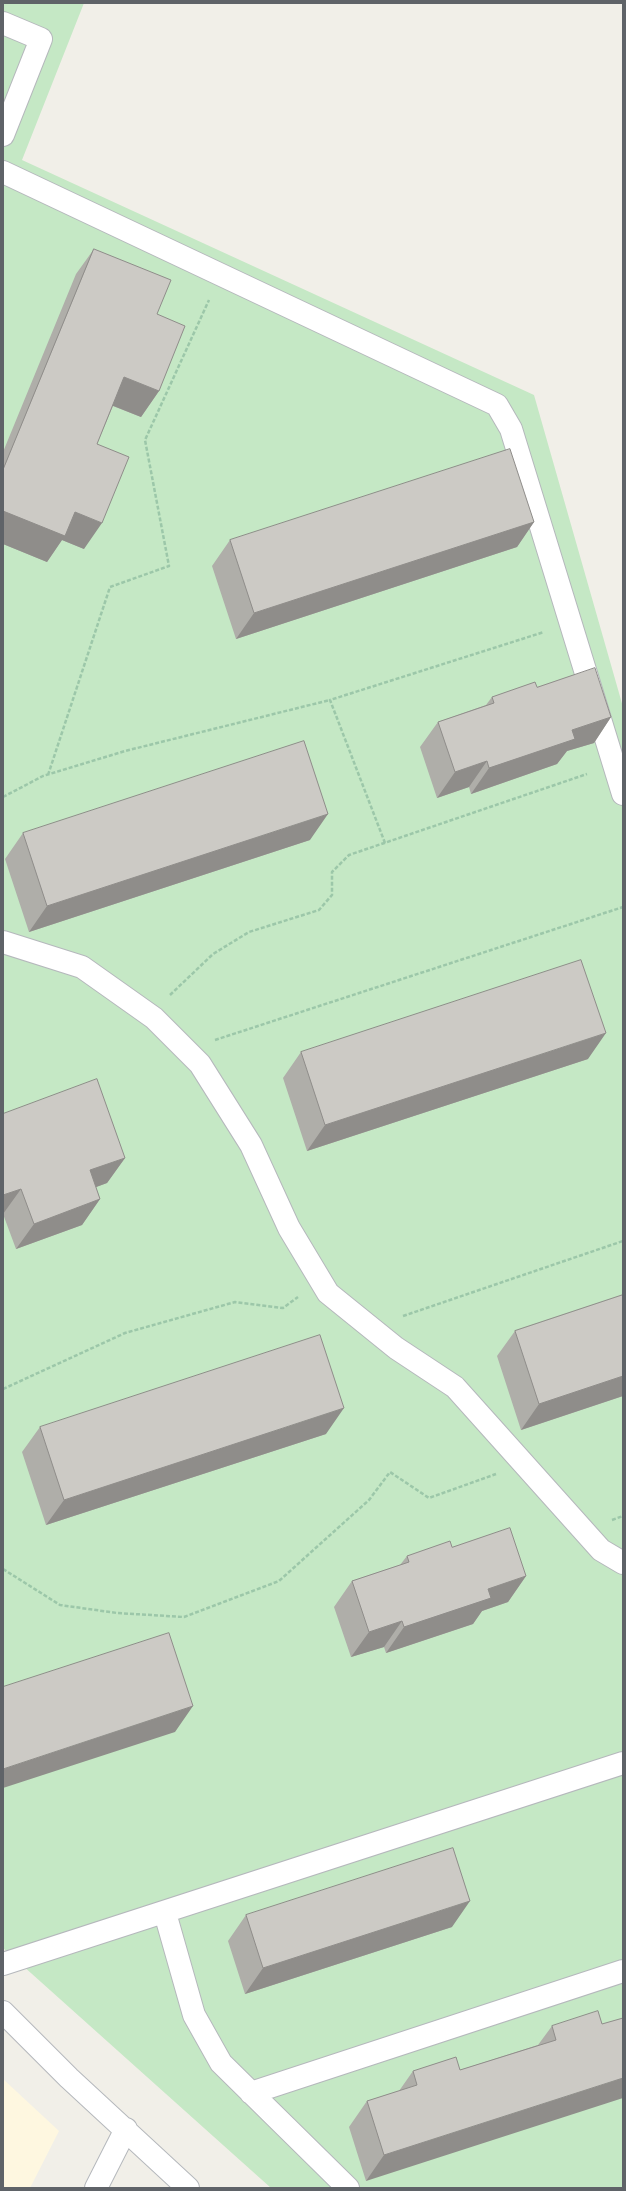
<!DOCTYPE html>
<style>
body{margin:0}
#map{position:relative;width:626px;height:2191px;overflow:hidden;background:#f1efe8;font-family:Inter,sans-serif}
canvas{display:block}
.frame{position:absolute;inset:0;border:4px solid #5f6368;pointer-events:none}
</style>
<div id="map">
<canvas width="626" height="2191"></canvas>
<div class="frame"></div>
</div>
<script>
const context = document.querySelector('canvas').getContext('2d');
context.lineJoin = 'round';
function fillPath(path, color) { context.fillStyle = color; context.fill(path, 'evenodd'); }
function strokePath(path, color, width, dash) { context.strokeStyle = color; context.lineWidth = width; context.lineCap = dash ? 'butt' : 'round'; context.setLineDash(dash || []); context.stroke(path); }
fillPath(new Path2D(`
 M 3,2079 L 59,2131 L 30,2188 L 3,2188 Z`), '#fef7e0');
fillPath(new Path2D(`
 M 3,3 L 84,3 L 22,160 L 534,395 L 623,707 L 623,2188 L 271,2188 L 3,1948 Z`), '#c5e8c5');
const minor = new Path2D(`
 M 3,23 L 41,39 L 3,135
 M 3,172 L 497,405 L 511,429 L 623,794
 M 3,942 L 82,967 L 154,1018 L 200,1064 L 251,1145 L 289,1228 L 328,1293 L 396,1348 L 455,1387 L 601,1550 L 623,1563
 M 165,1913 L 194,2015 L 221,2063 L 348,2188
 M 3,1964 L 623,1763
 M 3,2012 L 69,2078 L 188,2188
 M 251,2093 L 623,1971
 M 96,2188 L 126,2129`);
strokePath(minor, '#b5b8bc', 24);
strokePath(new Path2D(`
 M 48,775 L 110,587 L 169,566 L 145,440 L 209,300
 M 3,797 L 43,776 L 125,751 L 330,700
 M 385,843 L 330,700 L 544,632
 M 170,995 L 213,954 L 249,932 L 319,910 L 332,895 L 332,872 L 349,855 L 587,774
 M 215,1040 L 623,907
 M 403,1316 L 623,1241
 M 3,1389 L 125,1333 L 235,1302 L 283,1308 L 298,1297
 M 612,1520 L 623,1516
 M 3,1569 L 60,1605 L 117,1613 L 184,1617 L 279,1581 L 369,1500 L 390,1472 L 429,1498 L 496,1474`), '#9cc7a9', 2.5, [4, 2]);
strokePath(minor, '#fff', 22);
fillPath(new Path2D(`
 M 94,249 L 157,314 L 159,391 L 141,417 L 113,406 L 97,444 L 84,549 L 62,540 L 47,562 L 3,544 L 3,452 L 76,274 Z
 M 534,522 L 517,547 L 236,639 L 212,566 L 230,540 Z
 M 537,687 L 611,717 L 594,743 L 567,751 L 557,764 L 471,794 L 469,787 L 437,798 L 420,747 L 438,722 L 486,705 L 492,697 Z
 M 23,833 L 310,840 L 29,932 L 5,859 Z
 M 301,1052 L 588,1059 L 307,1151 L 283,1078 Z
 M 3,1114 L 125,1158 L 107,1183 L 96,1187 L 100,1199 L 82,1225 L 16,1249 L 3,1214 Z
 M 623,1295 L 623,1396 L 521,1430 L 497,1356 L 515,1331 Z
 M 40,1427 L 326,1434 L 46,1525 L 22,1452 Z
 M 452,1547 L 526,1576 L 508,1602 L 482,1611 L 473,1624 L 386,1653 L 384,1647 L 351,1657 L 334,1607 L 352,1581 L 400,1565 L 407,1556 Z
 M 246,1915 L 452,1927 L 245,1994 L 228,1941 Z
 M 602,2024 L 366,2181 L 349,2127 L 367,2101 L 399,2091 L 413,2071 L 460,2070 L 538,2045 L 552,2026 Z`), '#afaea9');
fillPath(new Path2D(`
 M 124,377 L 159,391 L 141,417 L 106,403 Z
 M 3,511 L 75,512 L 102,523 L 84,549 L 62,540 L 47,562 L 3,544 Z
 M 534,522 L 517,547 L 236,639 L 254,613 Z
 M 611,717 L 594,743 L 567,751 L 557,764 L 471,794 L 489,768 L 572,730 Z
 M 487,761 L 469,787 L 437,798 L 455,772 Z
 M 328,814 L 310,840 L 29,932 L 47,906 Z
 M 606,1033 L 588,1059 L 307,1151 L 325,1125 Z
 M 125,1158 L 107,1183 L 72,1196 L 90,1170 Z
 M 21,1189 L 3,1214 L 3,1195 Z
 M 100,1199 L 82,1225 L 16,1249 L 34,1224 Z
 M 623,1376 L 623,1396 L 521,1430 L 539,1404 Z
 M 344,1408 L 326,1434 L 46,1525 L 64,1500 Z
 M 526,1576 L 508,1602 L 482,1611 L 473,1624 L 386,1653 L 404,1627 L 488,1589 Z
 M 402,1621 L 384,1647 L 351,1657 L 369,1632 Z
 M 193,1706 L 175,1732 L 3,1788 L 3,1769 Z
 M 470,1901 L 452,1927 L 245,1994 L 263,1968 Z
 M 623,2078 L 623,2098 L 366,2181 L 384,2155 Z`), '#8f8d8a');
const building = new Path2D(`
 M 94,249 L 171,280 L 157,314 L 185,326 L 159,391 L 124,377 L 97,444 L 129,457 L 102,523 L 75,512 L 65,536 L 3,511 L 3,470 Z
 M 510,449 L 534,522 L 254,613 L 230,540 Z
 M 595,668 L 611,717 L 572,730 L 575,739 L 489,768 L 487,761 L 455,772 L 438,722 L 494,703 L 492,697 L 535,682 L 537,687 Z
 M 304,741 L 328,814 L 47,906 L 23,833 Z
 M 581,960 L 606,1033 L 325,1125 L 301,1052 Z
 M 97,1079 L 125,1158 L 90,1170 L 100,1199 L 34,1224 L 21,1189 L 3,1195 L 3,1114 Z
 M 623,1295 L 623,1376 L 539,1404 L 515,1331 Z
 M 320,1335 L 344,1408 L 64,1500 L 40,1427 Z
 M 510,1528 L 526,1576 L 488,1589 L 491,1598 L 404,1627 L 402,1621 L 369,1632 L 352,1581 L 409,1562 L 407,1556 L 450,1541 L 452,1547 Z
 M 169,1633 L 193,1706 L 3,1769 L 3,1687 Z
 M 453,1848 L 470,1901 L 263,1968 L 246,1915 Z
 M 598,2011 L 602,2024 L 623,2018 L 623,2078 L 384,2155 L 367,2101 L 417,2085 L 413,2071 L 456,2057 L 460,2070 L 556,2040 L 552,2026 Z`);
fillPath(building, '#cccac5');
strokePath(building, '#8f8d8a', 1);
</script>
